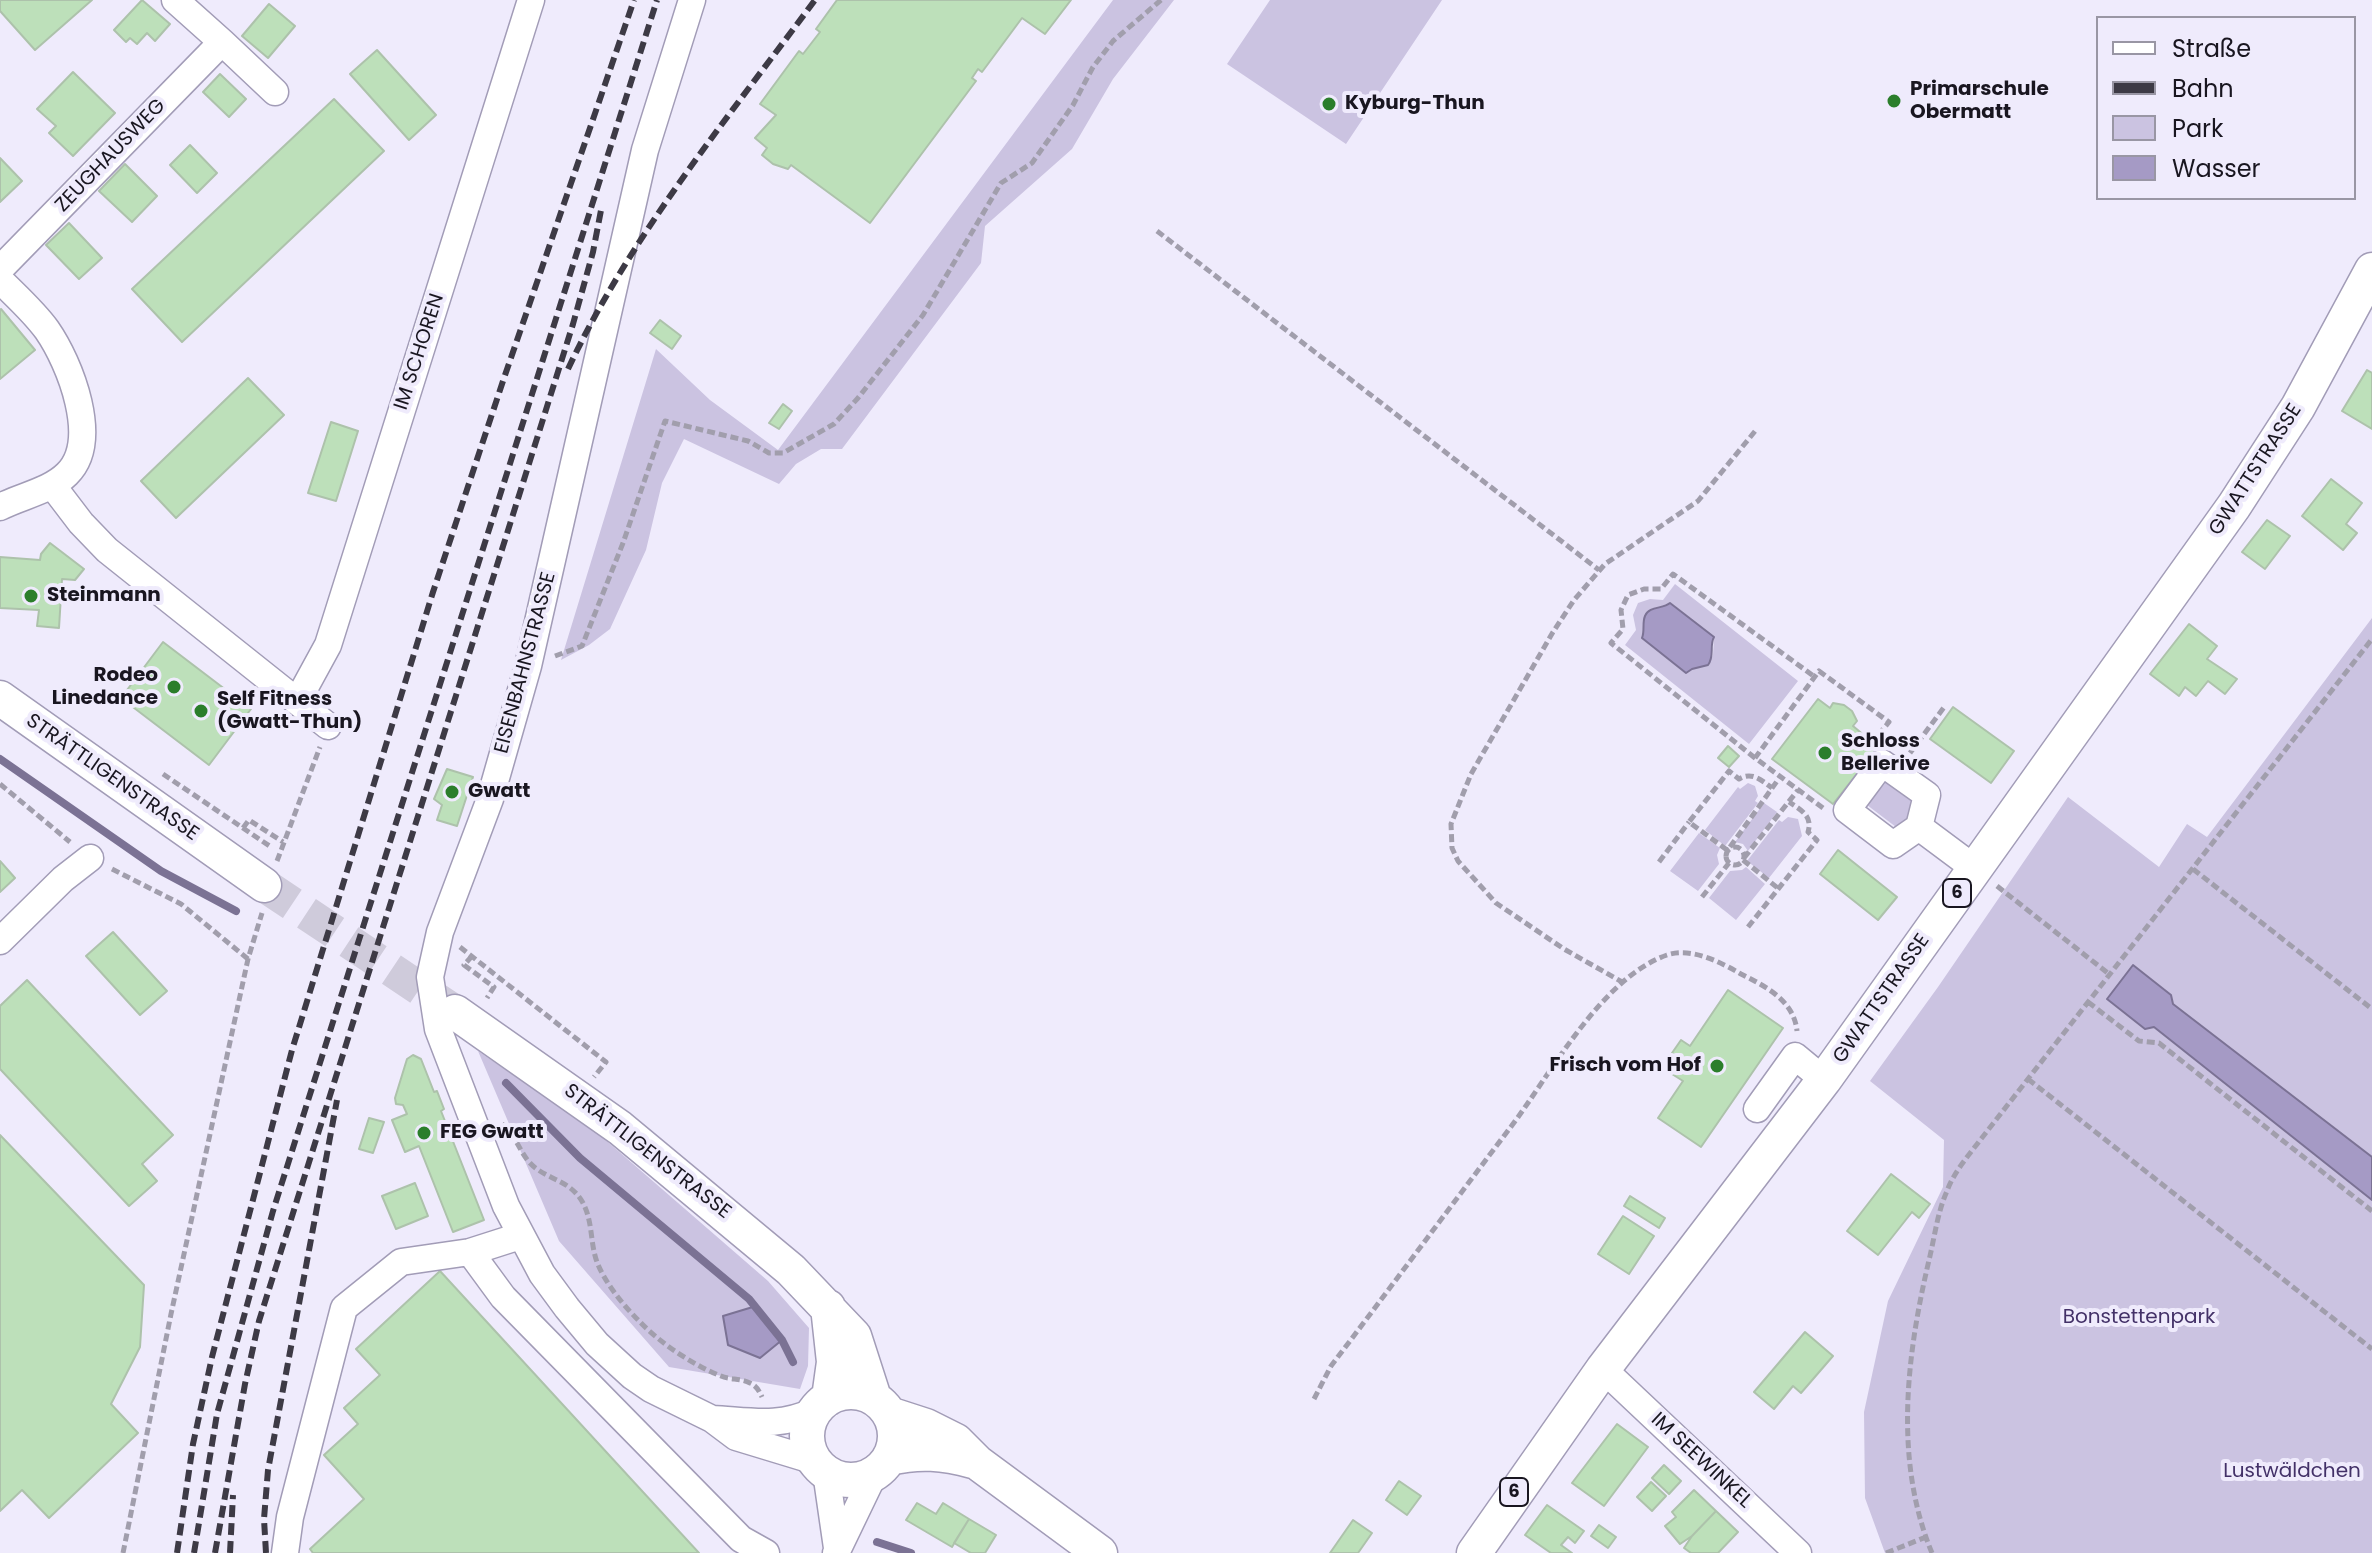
<!DOCTYPE html>
<meta charset="utf-8">
<style>
body{margin:0}
#map{position:relative;width:2372px;height:1553px;overflow:hidden;background:#efebfc;font-family:Poppins,sans-serif}
canvas{display:block}
.legend{position:absolute;left:2096px;top:16px;width:260px;height:184px;box-sizing:border-box;background:#efebfc;border:2px solid #9996a4;margin:0;padding:10px 14px;list-style:none;font-size:24px;color:#191620}
.legend li{display:flex;align-items:center;gap:16px;height:40px}
.legend b{width:40px;border:2px solid #9996a4}
</style>
<div id="map">
<canvas width="2372" height="1553"></canvas>
<ul class="legend">
<li><b style="height:10px;background:#fff"></b>Straße</li>
<li><b style="height:10px;background:#3d3a45"></b>Bahn</li>
<li><b style="height:22px;background:#cbc3e1"></b>Park</li>
<li><b style="height:22px;background:#a59ac5"></b>Wasser</li>
</ul>
</div>
<script>
const context = document.querySelector('canvas').getContext('2d');
context.lineJoin = 'round';
function fillPath(path, color) { context.fillStyle = color; context.fill(path, 'evenodd'); }
function strokePath(path, color, width, dash) { context.strokeStyle = color; context.lineWidth = width; context.lineCap = dash ? 'butt' : 'round'; context.setLineDash(dash || []); context.stroke(path); }
function drawText(font, color, halo, rows, align = 'center') {
  context.font = font + ' Poppins,sans-serif'; context.lineWidth = 8; context.setLineDash([]); context.textBaseline = 'middle'; context.strokeStyle = halo; context.fillStyle = color; for (const [text, x, y, turn = 0] of rows) {
    context.save(); context.translate(x, y); context.rotate((+turn || 0) * Math.PI / 180); context.textAlign = isNaN(turn) ? turn : align; if (halo) context.strokeText(text, 0, 0); context.fillText(text, 0, 0); context.restore();
  }
}
fillPath(new Path2D(`
 M 1113,0 L 1174,0 L 1113,79 L 1072,149 L 985,226 L 981,263 L 842,449 L 821,449 L 796,464 L 779,484 L 684,439 L 662,483 L 646,550 L 610,629 L 589,645 L 561,660 L 656,349 L 710,400 L 778,450 Z
 M 1270,0 L 1442,0 L 1346,144 L 1227,64 Z
 M 1675,584 L 1798,681 L 1749,744 L 1625,645 L 1636,630 L 1633,615 L 1638,603 L 1650,599 L 1663,600 ZM 1671,603 L 1714,637 L 1713,655 L 1708,665 L 1690,670 L 1644,635 L 1644,623 L 1654,608 L 1665,607 Z
 M 2372,618 L 2372,1553 L 1885,1553 L 1865,1498 L 1864,1412 L 1888,1301 L 1943,1187 L 1944,1140 L 1870,1081 L 1938,987 L 2068,797 L 2159,867 L 2187,824 L 2207,837 Z
 M 1887,781 L 1915,804 L 1913,817 L 1896,827 L 1867,805 Z
 M 1748,783 L 1755,786 L 1758,796 L 1755,801 L 1758,803 L 1725,846 L 1705,830 L 1738,787 L 1740,789 Z
 M 1764,803 L 1777,812 L 1748,851 L 1743,844 L 1735,842 Z
 M 1788,817 L 1798,819 L 1802,836 L 1769,878 L 1747,861 L 1779,820 L 1782,822 Z
 M 1699,833 L 1720,848 L 1717,855 L 1719,864 L 1698,891 L 1670,871 Z
 M 1746,867 L 1765,884 L 1736,920 L 1709,898 L 1730,871 L 1742,870 Z
 M 478,1051 L 594,1130 L 768,1281 L 809,1328 L 808,1366 L 800,1389 L 669,1367 L 559,1241 Z`), '#cbc3e1');
const water = new Path2D(`
 M 1670,603 L 1714,637 C 1709,646 1715,656 1708,665 L 1692,669 L 1686,673 L 1642,638 C 1645,631 1642,623 1645,616 C 1649,606 1663,609 1670,603 Z
 M 2133,965 L 2171,995 L 2173,1004 L 2372,1157 L 2372,1200 L 2154,1027 L 2145,1029 L 2107,999 Z
 M 756,1306 L 782,1340 L 760,1358 L 728,1345 L 723,1316 Z`);
fillPath(water, '#a59ac5');
strokePath(water, '#7b7294', 2);
strokePath(new Path2D(`
 M 0,759 L 161,871 L 236,911
 M 506,1083 L 580,1158 L 749,1299 L 782,1340 L 793,1362
 M 877,1542 L 911,1553`), '#7b7294', 8);
const building = new Path2D(`
 M 0,0 L 92,0 L 35,50 L 0,11 Z
 M 142,0 L 170,24 L 155,41 L 147,33 L 137,44 L 130,38 L 126,42 L 114,30 Z
 M 837,0 L 1071,0 L 1045,34 L 1022,18 L 982,72 L 978,69 L 972,78 L 976,81 L 870,223 L 791,165 L 788,169 L 773,164 L 762,155 L 767,148 L 755,138 L 776,115 L 760,104 L 799,51 L 803,54 L 820,32 L 816,29 Z
 M 269,4 L 295,26 L 268,58 L 242,36 Z
 M 377,50 L 436,115 L 409,140 L 350,74 Z
 M 73,72 L 115,113 L 73,156 L 49,133 L 56,126 L 37,109 Z
 M 220,74 L 246,99 L 229,117 L 203,92 Z
 M 334,99 L 384,151 L 182,342 L 132,289 Z
 M 190,145 L 217,173 L 197,193 L 170,165 Z
 M 0,158 L 22,181 L 0,202 Z
 M 125,164 L 157,196 L 132,222 L 99,191 Z
 M 69,223 L 102,258 L 79,279 L 46,245 Z
 M 1,309 L 35,350 L 0,379 L 0,310 Z
 M 660,320 L 681,336 L 672,349 L 650,333 Z
 M 2367,370 L 2372,373 L 2372,429 L 2342,411 Z
 M 248,378 L 284,415 L 176,518 L 141,481 Z
 M 783,404 L 792,411 L 779,429 L 769,423 Z
 M 331,422 L 358,431 L 336,501 L 308,493 Z
 M 2331,479 L 2362,503 L 2346,524 L 2357,533 L 2343,550 L 2302,516 Z
 M 2267,520 L 2290,536 L 2265,569 L 2242,552 Z
 M 50,543 L 84,569 L 75,580 L 62,579 L 59,628 L 37,626 L 39,610 L 0,608 L 0,557 L 40,560 L 41,554 Z
 M 2189,624 L 2217,646 L 2207,659 L 2237,679 L 2225,694 L 2208,681 L 2196,696 L 2185,687 L 2179,696 L 2150,674 Z
 M 163,642 L 251,709 L 209,765 L 121,698 Z
 M 1818,699 L 1830,708 L 1833,703 L 1844,705 L 1852,711 L 1857,721 L 1853,726 L 1878,747 L 1833,804 L 1772,759 Z
 M 1953,707 L 2014,751 L 1991,783 L 1930,739 Z
 M 1728,746 L 1739,756 L 1729,767 L 1718,758 Z
 M 447,769 L 473,777 L 457,826 L 437,820 L 442,805 L 434,799 Z
 M 1838,850 L 1897,897 L 1878,920 L 1820,874 Z
 M 0,861 L 15,878 L 0,892 Z
 M 113,932 L 167,991 L 140,1015 L 86,956 Z
 M 27,980 L 173,1135 L 142,1164 L 157,1181 L 129,1206 L 0,1069 L 0,1006 Z
 M 1728,990 L 1783,1028 L 1701,1147 L 1658,1118 L 1683,1081 L 1672,1074 L 1682,1059 L 1672,1053 L 1681,1040 L 1690,1046 Z
 M 413,1055 L 421,1059 L 434,1092 L 437,1091 L 444,1109 L 441,1111 L 484,1220 L 453,1232 L 419,1146 L 405,1152 L 392,1120 L 407,1114 L 403,1105 L 396,1104 L 395,1098 L 407,1059 Z
 M 369,1118 L 384,1122 L 373,1153 L 359,1149 Z
 M 0,1135 L 144,1285 L 140,1347 L 111,1404 L 138,1433 L 49,1518 L 22,1490 L 0,1511 Z
 M 1891,1174 L 1930,1204 L 1919,1218 L 1912,1212 L 1878,1255 L 1847,1231 Z
 M 415,1183 L 428,1216 L 396,1229 L 382,1196 Z
 M 1630,1196 L 1665,1218 L 1659,1228 L 1624,1206 Z
 M 1623,1216 L 1654,1236 L 1629,1274 L 1598,1254 Z
 M 440,1271 L 699,1553 L 313,1553 L 310,1549 L 364,1499 L 324,1455 L 358,1424 L 344,1408 L 380,1375 L 356,1349 Z
 M 1805,1332 L 1833,1356 L 1801,1393 L 1793,1386 L 1774,1409 L 1754,1392 Z
 M 1617,1424 L 1648,1447 L 1604,1506 L 1572,1483 Z
 M 1664,1465 L 1681,1481 L 1669,1494 L 1652,1478 Z
 M 1399,1481 L 1421,1496 L 1407,1515 L 1386,1500 Z
 M 1651,1482 L 1666,1496 L 1652,1511 L 1637,1497 Z
 M 1694,1490 L 1716,1511 L 1692,1536 L 1680,1544 L 1665,1526 L 1676,1517 L 1672,1512 Z
 M 917,1503 L 936,1514 L 943,1503 L 969,1519 L 952,1547 L 906,1520 Z
 M 1547,1505 L 1584,1531 L 1575,1543 L 1568,1537 L 1561,1545 L 1572,1553 L 1551,1553 L 1525,1535 Z
 M 1716,1511 L 1738,1532 L 1718,1553 L 1691,1553 L 1684,1548 L 1692,1536 Z
 M 969,1519 L 996,1535 L 985,1553 L 971,1553 L 954,1543 Z
 M 1353,1520 L 1372,1533 L 1358,1553 L 1330,1553 Z
 M 1599,1525 L 1616,1537 L 1608,1548 L 1591,1536 Z`);
fillPath(building, '#bde0ba');
strokePath(building, '#adc2ab', 2);
strokePath(new Path2D(`
 M 264,885 L 455,1012`), '#cfcbdb', 34, [34, 17]);
const minor = new Path2D(`
 M 175,0 L 222,42
 M 692,0 L 645,150 L 528,666 L 490,799 L 440,932 L 430,977 L 438,1029 L 506,1206 L 542,1274 L 567,1308 L 597,1344 L 632,1376 L 651,1389 L 712,1419 L 736,1437 L 815,1461
 M 0,269 L 222,42 L 275,92
 M 0,280 C 16,296 34,312 47,330 C 70,363 101,441 67,474 C 50,491 21,496 0,507
 M 52,485 L 81,523 L 107,550 L 328,726
 M 298,700 L 328,645 L 531,0
 M 1919,827 L 1893,845 L 1847,810 L 1882,763 L 1927,795 L 1919,827 L 1974,868
 M 0,941 L 63,879 L 90,858
 M 1757,1109 L 1795,1056 L 1824,1080
 M 470,1252 L 503,1297 L 741,1539 L 766,1553
 M 1603,1369 L 1798,1553
 M 712,1419 C 751,1421 778,1428 814,1411
 M 826,1472 L 837,1548
 M 285,1553 L 290,1517 L 344,1308 L 401,1262 L 470,1252 L 520,1236
 M 836,1553 L 874,1474`);
const major = new Path2D(`
 M 0,698 L 264,885
 M 455,1012 L 620,1128 L 791,1270 L 854,1336 L 874,1398
 M 828,1307 L 834,1362 L 829,1398
 M807 1436a44 44 0 1 1 88 0a44 44 0 1 1-88 0Z
 M 889,1414 L 926,1426 L 956,1441 L 978,1463 L 1100,1553
 M 889,1458 C 920,1451 943,1453 973,1461
 M 1474,1553 L 1603,1369 L 1824,1080 L 2234,506 L 2298,407 L 2372,270`);
strokePath(minor, '#a29cb7', 29);
strokePath(major, '#a29cb7', 37);
strokePath(new Path2D(`
 M 1157,231 L 1599,570
 M 555,656 L 582,646 L 623,543 L 665,421 L 748,441 L 769,453 L 783,453 L 834,424 L 858,398 L 923,315 L 1001,183 L 1032,163 L 1073,105 L 1093,67 L 1113,41 L 1161,0
 M 1910,753 L 1945,706
 M 1755,758 L 1611,643 L 1623,629 L 1621,610 L 1628,595 L 1644,589 L 1661,589 L 1673,574 L 1815,677
 M 163,774 L 271,847
 M 0,784 L 70,842
 M 1823,808 L 1755,758 L 1819,671 L 1889,722 L 1878,735 L 1884,739
 M 243,828 L 249,820 L 283,842
 M1726 856a9 9 0 1 1 18 0a9 9 0 1 1-18 0Z
 M 1730,847 L 1780,777
 M 1727,850 L 1689,822 L 1729,771 L 1739,779 C 1752,771 1761,780 1772,788
 M 1744,858 L 1798,790
 M 1743,860 L 1779,889
 M 277,861 L 320,747
 M 1659,862 L 1689,822
 M 112,869 L 181,904 L 248,959
 M 2193,869 L 2372,1009
 M 1997,886 L 2109,974
 M 1702,897 L 1729,863
 M 1748,927 L 1817,840 L 1808,832 C 1813,816 1801,810 1789,802
 M 460,947 L 606,1062 L 594,1077
 M 472,956 L 464,965 L 494,987 L 487,998
 M 1624,983 L 1564,949 L 1496,903 L 1458,861 L 1452,848 L 1451,824 L 1471,774 L 1553,632 L 1574,600 L 1605,564 L 1698,501 L 1756,430
 M 2088,1002 L 2139,1041 L 2159,1043 L 2372,1211
 M 2028,1079 L 2372,1349
 M 502,1124 C 516,1135 519,1151 530,1163 C 546,1180 570,1179 583,1203 C 593,1222 590,1243 597,1262 C 605,1283 624,1306 640,1322 C 660,1343 693,1365 721,1376 C 730,1380 741,1378 750,1383 C 757,1386 759,1391 762,1397
 M 1314,1399 L 1331,1366 C 1391,1287 1450,1207 1510,1128 C 1551,1074 1601,978 1667,955 C 1692,947 1720,962 1741,974 C 1767,987 1794,1001 1797,1031
 M 123,1553 L 171,1314 L 248,959 L 262,913
 M 1886,1553 L 1926,1537
 M 1932,1553 C 1893,1459 1907,1352 1930,1256 C 1935,1234 1938,1211 1947,1191 C 1954,1172 1968,1156 1981,1139 L 2372,639`), '#a19eac', 5, [8, 4]);
strokePath(minor, '#fff', 26);
strokePath(major, '#fff', 34);
strokePath(new Path2D(`
 M 568,369 C 631,235 727,119 815,0
 M 177,1553 L 193,1444 L 212,1357 L 292,1050 L 433,592 L 503,381 L 634,0
 M 194,1553 L 217,1414 L 273,1211 L 657,0
 M 215,1553 L 245,1384 L 259,1321 L 573,324 L 593,252 L 602,205
 M 230,1553 L 233,1495
 M 266,1553 L 264,1519 L 268,1470 L 337,1100`), '#3d3a45', 6, [12, 6]);
for (const [x, y, r, color] of [
 [1894,101,8,"#2b7e2b"],
 [1329,104,8,"#2b7e2b"],
 [31,596,8,"#2b7e2b"],
 [174,687,8,"#2b7e2b"],
 [201,711,8,"#2b7e2b"],
 [1825,753,8,"#2b7e2b"],
 [452,792,8,"#2b7e2b"],
 [1717,1066,8,"#2b7e2b"],
 [424,1133,8,"#2b7e2b"]
]) { const dot = new Path2D(); dot.arc(x, y, r, 0, 2 * Math.PI); context.fillStyle = color; context.fill(dot); strokePath(dot, '#efebfc', 3); }
for (const [x, y, w] of [
 [1957,893,28],
 [1514,1492,28]
]) { const box = new Path2D(); box.roundRect(x - w / 2, y - 14, w, 28, 6); context.fillStyle = '#efebfc'; context.fill(box); strokePath(box, '#191620', 2); }
drawText('bold 18px', '#191620', null, [
 ["6",1957,893],
 ["6",1514,1492]
]);
drawText('bold 20px', '#191620', '#efebfc', [
 ["Primarschule",1910,90],
 ["Obermatt",1910,113],
 ["Kyburg-Thun",1345,104],
 ["Steinmann",47,596],
 ["Rodeo",158,676,"right"],
 ["Linedance",158,699,"right"],
 ["Self Fitness",217,700],
 ["(Gwatt-Thun)",217,723],
 ["Schloss",1841,742],
 ["Bellerive",1841,765],
 ["Gwatt",468,792],
 ["Frisch vom Hof",1701,1066,"right"],
 ["FEG Gwatt",440,1133]
], 'left');
drawText('20px', '#191620', '#efebfc', [
 ["ZEUGHAUSWEG",111,156,-46],
 ["IM SCHOREN",420,352,-72],
 ["GWATTSTRASSE",2256,470,-57],
 ["EISENBAHNSTRASSE",526,663,-75],
 ["STRÄTTLIGENSTRASSE",112,778,35],
 ["GWATTSTRASSE",1882,999,-55],
 ["STRÄTTLIGENSTRASSE",647,1152,38],
 ["IM SEEWINKEL",1701,1461,43]
]);
drawText('20px', '#433168', '#efebfc', [
 ["Bonstettenpark",2139,1318],
 ["Lustwäldchen",2292,1472]
]);
</script>
